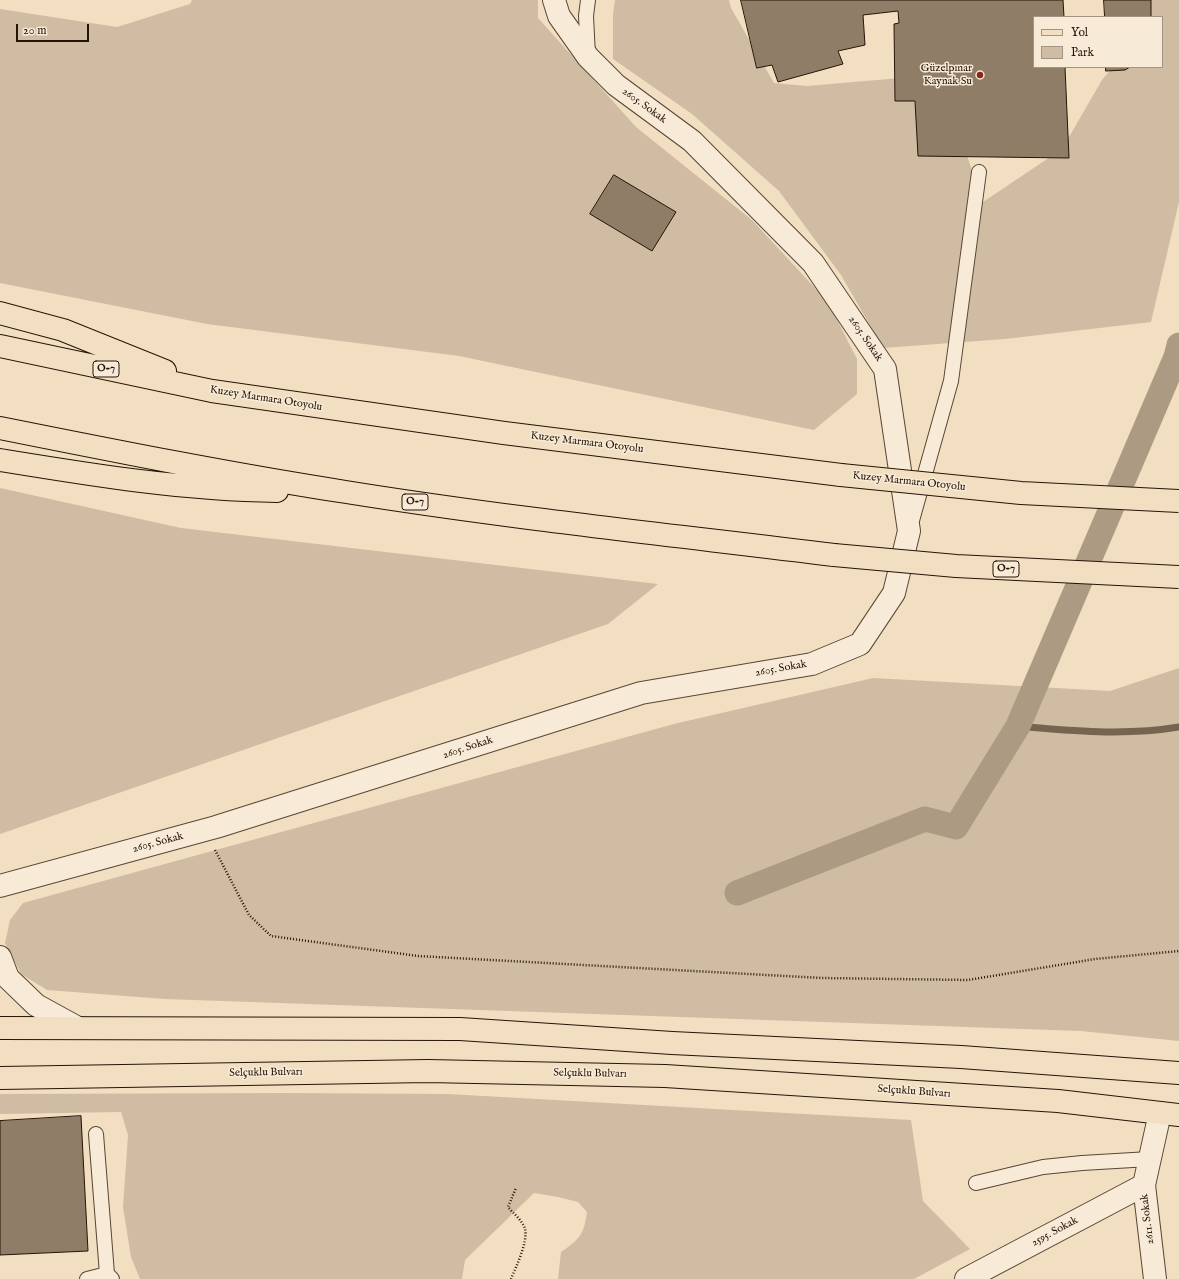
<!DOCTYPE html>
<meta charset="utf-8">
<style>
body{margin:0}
#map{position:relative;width:1179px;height:1279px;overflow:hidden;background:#f2dfc2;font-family:"IM FELL English",serif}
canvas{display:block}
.legend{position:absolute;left:1033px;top:16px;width:130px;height:52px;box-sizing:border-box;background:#f7ead7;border:1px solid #a39483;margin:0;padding:5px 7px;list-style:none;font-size:12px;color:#261306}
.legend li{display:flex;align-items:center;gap:8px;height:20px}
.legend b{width:20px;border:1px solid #a39483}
.scale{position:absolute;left:16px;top:24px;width:73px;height:18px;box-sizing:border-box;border:2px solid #261306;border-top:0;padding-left:5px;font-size:12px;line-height:14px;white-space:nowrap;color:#261306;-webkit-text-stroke:3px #f7ead7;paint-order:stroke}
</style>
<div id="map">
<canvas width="1179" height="1279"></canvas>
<ul class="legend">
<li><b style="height:5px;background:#f2dfc2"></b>Yol</li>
<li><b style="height:11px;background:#cfbca2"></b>Park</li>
</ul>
<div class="scale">20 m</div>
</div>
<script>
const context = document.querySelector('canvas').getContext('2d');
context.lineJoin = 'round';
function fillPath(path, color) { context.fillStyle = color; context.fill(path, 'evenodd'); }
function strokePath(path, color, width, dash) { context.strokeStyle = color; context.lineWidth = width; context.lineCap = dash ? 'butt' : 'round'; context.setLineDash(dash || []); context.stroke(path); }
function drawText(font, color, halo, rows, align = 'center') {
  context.font = font + ' "IM FELL English",serif'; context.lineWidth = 3; context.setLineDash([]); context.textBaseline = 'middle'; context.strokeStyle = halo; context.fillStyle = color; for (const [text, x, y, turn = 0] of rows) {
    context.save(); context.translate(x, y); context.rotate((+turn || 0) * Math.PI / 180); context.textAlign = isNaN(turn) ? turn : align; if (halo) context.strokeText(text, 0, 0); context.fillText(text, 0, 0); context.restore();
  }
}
fillPath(new Path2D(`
 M 192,0 L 538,0 L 538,18 L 636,127 L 752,220 L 828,302 L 857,359 L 857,394 L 814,430 L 459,356 L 207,324 L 0,283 L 0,9 L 117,27 L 190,4 Z
 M 615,0 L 729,0 L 731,8 L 774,83 L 807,86 L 912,77 L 963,144 L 983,202 L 1062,149 L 1102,80 L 1113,67 L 1162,67 L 1162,17 L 1146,17 L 1150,0 L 1179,0 L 1179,202 L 1151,322 L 1005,339 L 883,348 L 841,275 L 779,191 L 692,114 L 613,59 L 613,14 Z
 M 0,488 L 181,528 L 658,584 L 608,624 L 0,834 Z
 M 1179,668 L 1179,1041 L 1081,1031 L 165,999 L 47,990 L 21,974 L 5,943 L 10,920 L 23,903 L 674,724 L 873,678 L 1110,691 Z
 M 285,1093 L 448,1094 L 911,1120 L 923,1201 L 970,1249 L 914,1279 L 558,1279 L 561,1252 C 580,1239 584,1234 587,1212 L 578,1202 L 558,1197 L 534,1193 L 465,1260 L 462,1279 L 140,1279 L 131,1257 L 123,1207 L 128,1135 L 121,1112 L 0,1114 L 0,1094 Z`), '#cfbca2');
strokePath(new Path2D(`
 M 1018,726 C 1071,731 1126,736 1179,727`), '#776450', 7);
strokePath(new Path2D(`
 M 737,893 L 925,819 L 956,827 L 1018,726 L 1176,357 L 1179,345`), '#ad9a82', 25);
const building = new Path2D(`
 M 741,0 L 1063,0 L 1064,17 L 1034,17 L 1034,67 L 1065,67 L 1069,158 L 918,156 L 915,101 L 895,101 L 894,24 L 899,23 L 898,11 L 863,15 L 865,45 L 838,51 L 843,64 L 778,82 L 772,65 L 757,68 Z
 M 1104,0 L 1151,0 L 1151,17 L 1105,17 Z
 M 1106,67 L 1130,67 L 1125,70 L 1106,71 Z
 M 614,175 L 676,212 L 652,251 L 590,214 Z
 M 81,1116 L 88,1251 L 0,1255 L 0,1121 Z`);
fillPath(building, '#907d68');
strokePath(building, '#261306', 1);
const lane = new Path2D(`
 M 588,0 L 586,16 L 588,56
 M 911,524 L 951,381 L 979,172
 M 96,1134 L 107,1274
 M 976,1183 L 1043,1167 L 1082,1163 L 1150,1159
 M 87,1279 L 107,1274 L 112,1279`);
const street = new Path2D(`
 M 0,886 L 216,827 L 641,693 L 812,664 L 860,644 L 894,593 L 909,531 L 885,369 L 813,263 L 692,141 L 616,85 L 588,57 L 559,16 L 554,0
 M 0,957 L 8,978 L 36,1005 L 78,1028
 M 966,1279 L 1144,1185
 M 1155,1279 L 1144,1185 L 1160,1113`);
const primary = new Path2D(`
 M 0,1028 L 460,1029 L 672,1043 L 961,1057 L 1179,1073
 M 0,1078 L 428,1071 L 665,1076 L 1058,1101 L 1179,1115`);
const highway = new Path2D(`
 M 0,313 L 63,330 L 165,371
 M 0,346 L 212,391 L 504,433 L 841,475
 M 0,428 C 115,451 230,474 346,492 C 508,518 671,535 834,555
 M 0,460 C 92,475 183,490 277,491`);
strokePath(lane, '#594635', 16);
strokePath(street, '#594635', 24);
strokePath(primary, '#261306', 24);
strokePath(highway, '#261306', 24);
strokePath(new Path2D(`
 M 215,850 L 249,915 L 271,936 L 418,956 L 822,978 L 968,980 L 1095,959 L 1179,951
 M 511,1279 C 516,1267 528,1242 525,1229 C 523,1221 513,1213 508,1207 L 516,1188`), '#261306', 2.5, [1, 2]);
strokePath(lane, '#f7ead7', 14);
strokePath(street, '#f7ead7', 22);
strokePath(primary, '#f2dfc2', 22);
strokePath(highway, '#f2dfc2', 22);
const highwayBridge = new Path2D(`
 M 841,475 L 1021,493 L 1179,501
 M 834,555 L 956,566 L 1179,577`);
strokePath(highwayBridge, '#261306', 24, []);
strokePath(highwayBridge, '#f2dfc2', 22);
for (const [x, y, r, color] of [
 [980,75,4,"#8f2418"]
]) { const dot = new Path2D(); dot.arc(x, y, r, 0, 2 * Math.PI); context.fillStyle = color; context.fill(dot); strokePath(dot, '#f7ead7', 1.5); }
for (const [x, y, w] of [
 [106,369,26],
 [415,502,26],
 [1006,569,26]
]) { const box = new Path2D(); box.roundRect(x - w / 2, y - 8, w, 16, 3); context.fillStyle = '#f7ead7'; context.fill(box); strokePath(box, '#261306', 1); }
drawText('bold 10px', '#261306', null, [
 ["O-7",106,369],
 ["O-7",415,502],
 ["O-7",1006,569]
]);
drawText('11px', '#261306', '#f7ead7', [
 ["Güzelpınar",972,69],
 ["Kaynak Su",972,82]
], 'right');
drawText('11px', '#261306', '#f7ead7', [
 ["2605. Sokak",644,106,36],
 ["2605. Sokak",865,339,56],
 ["Kuzey Marmara Otoyolu",266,399,9],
 ["Kuzey Marmara Otoyolu",587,443,7],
 ["Kuzey Marmara Otoyolu",909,482,6],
 ["2605. Sokak",781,669,-10],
 ["2605. Sokak",468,748,-18],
 ["2605. Sokak",158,843,-15],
 ["Selçuklu Bulvarı",266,1073,-1],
 ["Selçuklu Bulvarı",590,1074,1],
 ["Selçuklu Bulvarı",914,1092,4],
 ["2611. Sokak",1148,1219,-97],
 ["2595. Sokak",1055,1232,-28]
]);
</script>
